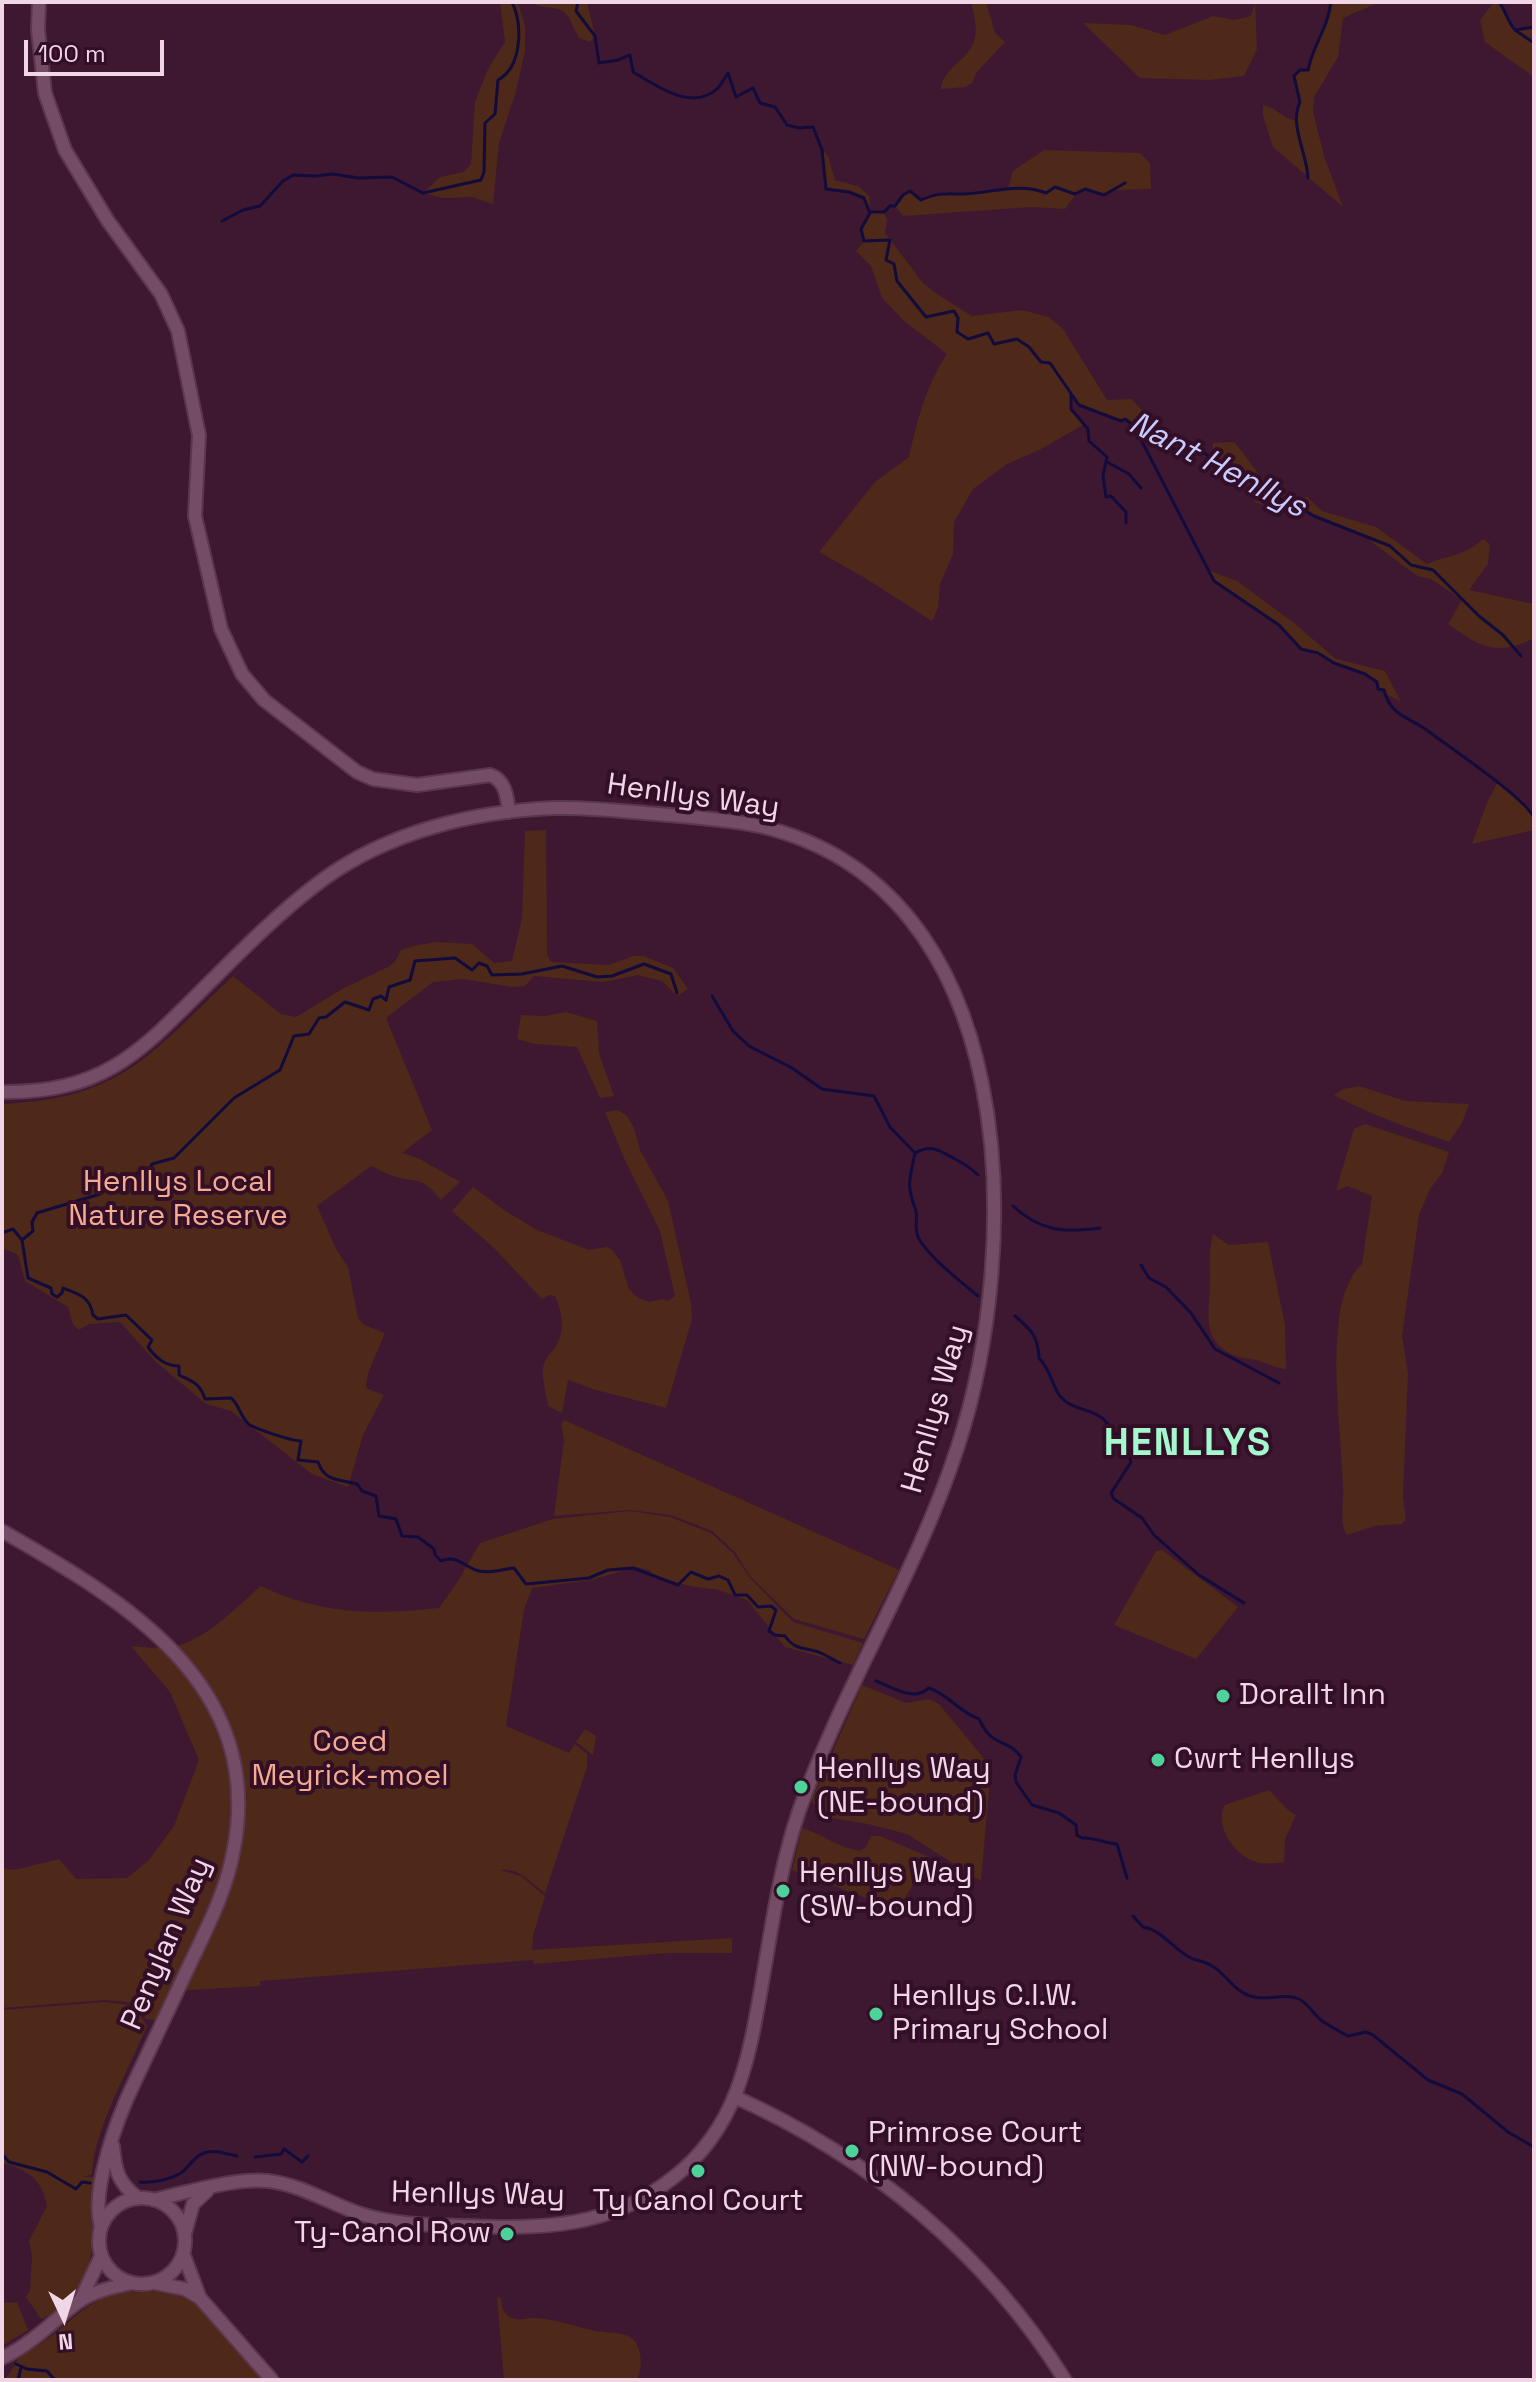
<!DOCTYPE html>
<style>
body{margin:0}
#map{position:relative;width:1536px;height:2382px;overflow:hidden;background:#3e1831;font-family:"Space Grotesk",sans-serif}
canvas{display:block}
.frame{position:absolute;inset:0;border:4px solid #f1d7e6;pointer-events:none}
.north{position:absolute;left:24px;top:2278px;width:80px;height:80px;-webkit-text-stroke:6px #330e27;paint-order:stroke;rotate:176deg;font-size:22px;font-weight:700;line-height:32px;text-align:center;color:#f1d7e6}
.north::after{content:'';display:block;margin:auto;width:28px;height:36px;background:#f1d7e6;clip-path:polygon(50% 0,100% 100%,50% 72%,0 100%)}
.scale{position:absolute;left:24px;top:40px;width:140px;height:36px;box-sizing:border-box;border:4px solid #f1d7e6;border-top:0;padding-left:10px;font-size:24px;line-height:28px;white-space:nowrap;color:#f1d7e6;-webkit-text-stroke:6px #330e27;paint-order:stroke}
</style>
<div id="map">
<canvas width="1536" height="2382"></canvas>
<div class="frame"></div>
<div class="north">N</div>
<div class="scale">100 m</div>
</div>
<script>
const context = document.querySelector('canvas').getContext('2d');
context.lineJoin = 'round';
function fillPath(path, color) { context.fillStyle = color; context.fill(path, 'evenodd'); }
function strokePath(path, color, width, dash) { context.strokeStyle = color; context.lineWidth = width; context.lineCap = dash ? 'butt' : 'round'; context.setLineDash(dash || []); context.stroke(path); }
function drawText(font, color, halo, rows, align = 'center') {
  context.font = font + ' "Space Grotesk",sans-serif'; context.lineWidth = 8; context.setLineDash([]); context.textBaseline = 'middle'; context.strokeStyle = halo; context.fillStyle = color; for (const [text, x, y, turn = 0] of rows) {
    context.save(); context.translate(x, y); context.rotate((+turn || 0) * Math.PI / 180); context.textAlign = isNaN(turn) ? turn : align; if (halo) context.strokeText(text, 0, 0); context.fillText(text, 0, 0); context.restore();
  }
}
fillPath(new Path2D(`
 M 500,2 L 518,2 L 525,26 L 525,51 L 516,91 L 499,143 L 493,204 L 472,197 L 444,198 L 423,193 L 440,177 L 464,172 L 471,164 L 475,102 L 488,69 L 505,42 Z
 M 532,2 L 587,2 L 595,36 L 590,42 L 579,38 C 574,31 571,18 565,13 C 556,4 542,11 532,2 Z
 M 971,2 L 986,2 L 995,33 L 1005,42 L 976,73 L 972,83 L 965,87 L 941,89 C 943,67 968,61 974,41 C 978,30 974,13 971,2 Z
 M 1255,2 L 1257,49 L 1244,76 L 1209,80 L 1140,78 L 1083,23 L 1131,25 L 1165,35 L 1213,16 L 1235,20 L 1251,16 Z
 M 1331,2 L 1380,2 L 1343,18 L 1338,57 L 1314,97 L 1313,112 L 1325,159 L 1343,207 L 1273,147 L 1263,116 L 1263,105 C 1276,107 1280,117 1297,121 L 1296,110 L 1300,102 L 1294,76 L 1300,70 L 1308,69 C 1313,45 1328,27 1331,2 Z
 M 1494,2 L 1499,2 C 1506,11 1507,21 1515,30 L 1534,27 L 1534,77 L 1485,42 L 1480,20 Z
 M 822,150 L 828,156 L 835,180 L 858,186 L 869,196 L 870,212 L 884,212 L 887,220 L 885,233 L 923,283 L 937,294 L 972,316 L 1022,310 L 1049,317 L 1063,329 L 1107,400 L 1131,399 L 1170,438 L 1188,448 L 1165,448 L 1125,419 L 1121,421 L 1079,405 L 1071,393 L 1071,409 L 1083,425 L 1041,449 L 1007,464 L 973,489 L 954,522 L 953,554 L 940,584 L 938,608 L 932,621 L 865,578 L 819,552 L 875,482 L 909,457 C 917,421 926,385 947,354 L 904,321 L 882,298 L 871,266 L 856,251 L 864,241 L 861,229 L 870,212 L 864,198 L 849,192 L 826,189 Z
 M 1044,150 L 1140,153 L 1150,163 L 1151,189 L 1113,190 L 1104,195 C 1080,188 1079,189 1065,209 L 1031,207 L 903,216 L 895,206 L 903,195 L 910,191 L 921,199 L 944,192 L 965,194 L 1008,188 L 1013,171 Z
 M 1234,442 C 1259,470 1264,497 1307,497 L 1322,511 L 1376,527 L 1427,564 C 1451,554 1463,557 1483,539 L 1490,544 L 1488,564 L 1469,590 L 1534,604 L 1534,638 C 1496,657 1480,647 1448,624 L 1462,600 L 1431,579 L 1417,576 L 1364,536 L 1314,516 L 1291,502 L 1281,511 L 1255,502 L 1252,489 L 1218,471 L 1212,457 L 1213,443 Z
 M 1208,570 L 1237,581 L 1294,623 L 1336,659 L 1385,671 L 1401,702 L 1378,689 L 1377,682 C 1355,667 1327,661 1303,649 C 1292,644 1286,630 1276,623 C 1256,608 1220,591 1208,570 Z
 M 1498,782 L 1531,811 L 1534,830 L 1472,844 L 1488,800 Z
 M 546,830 L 547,955 L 552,962 L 608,965 L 634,956 L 644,956 L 673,968 L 688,989 L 677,996 L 662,981 L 638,975 L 603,982 L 534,976 L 525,986 L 512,987 L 463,979 L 433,982 L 386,1018 L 432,1130 L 402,1153 L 420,1159 L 460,1182 L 441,1200 C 422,1177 422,1183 396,1177 C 387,1175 379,1169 371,1166 L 317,1206 L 336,1249 L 348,1267 L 358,1318 L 364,1325 L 385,1333 L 368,1373 L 366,1388 L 384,1395 L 363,1435 L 348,1487 L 312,1474 L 231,1411 L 206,1404 L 156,1362 L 120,1322 L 89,1324 L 79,1330 L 73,1325 L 68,1307 L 25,1281 L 18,1255 L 2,1248 L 4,1201 L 2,1197 L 2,1104 C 123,1099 151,1053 233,976 L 281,1014 L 296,1017 L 344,988 L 388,967 L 395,962 L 401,950 L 413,946 L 436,942 L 472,944 L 494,963 L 512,961 L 522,918 L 525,831 Z
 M 566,1012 L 597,1021 L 599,1053 L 614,1096 L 600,1098 L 577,1047 L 535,1044 L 517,1039 L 521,1015 L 545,1016 Z
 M 1359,1086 L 1405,1101 L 1469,1104 L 1462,1123 L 1449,1142 C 1409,1128 1371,1115 1334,1095 L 1343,1089 Z
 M 618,1110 L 627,1116 L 634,1128 L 640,1150 L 668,1201 L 691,1303 L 692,1319 L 666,1408 L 596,1390 L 568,1380 L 562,1413 L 548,1406 C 546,1394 542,1379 543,1368 C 545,1356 555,1350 559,1340 C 565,1326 561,1309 555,1296 L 549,1295 L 542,1299 L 494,1248 L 452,1211 L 473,1187 L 504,1210 L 537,1230 L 589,1250 L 607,1247 L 612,1250 L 620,1260 L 629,1289 L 638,1298 L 650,1302 L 662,1299 L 668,1301 L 675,1296 L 660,1231 L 624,1158 L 605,1112 Z
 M 1365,1124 L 1449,1152 L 1442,1173 L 1430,1189 L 1419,1215 L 1402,1336 L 1408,1373 L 1403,1498 L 1406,1519 L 1402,1524 L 1375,1526 L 1347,1535 C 1339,1524 1344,1501 1343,1487 C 1341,1433 1332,1373 1339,1320 C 1341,1301 1348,1277 1362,1264 L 1372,1196 L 1347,1186 L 1336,1191 L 1354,1129 Z
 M 1213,1234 L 1229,1245 L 1268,1242 L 1285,1325 L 1286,1369 C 1274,1368 1267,1363 1256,1360 C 1250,1358 1244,1359 1238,1357 C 1201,1343 1209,1317 1210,1284 C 1211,1266 1208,1251 1213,1234 Z
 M 564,1420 L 899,1570 L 864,1639 L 794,1619 L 750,1576 L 735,1552 L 712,1531 L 671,1515 L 630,1510 L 554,1516 L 564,1440 L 561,1424 Z
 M 630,1511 L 670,1517 L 711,1533 L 733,1553 L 750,1578 L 793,1622 L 863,1643 L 853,1665 L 785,1647 L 747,1600 L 719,1590 L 689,1586 L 655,1576 L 649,1570 L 636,1567 L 591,1580 L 532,1588 L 524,1610 L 506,1726 L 569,1753 L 575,1744 L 587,1754 L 587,1767 L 545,1893 C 531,1883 519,1867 500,1870 L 521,1876 L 545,1896 L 533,1936 L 532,1950 L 732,1938 L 732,1953 L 666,1953 L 534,1964 L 533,1960 L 260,1981 L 260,1986 L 173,1991 L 156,2020 L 146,2019 L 137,2003 L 106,2000 L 2,2008 L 2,1868 L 14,1870 L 59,1859 L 76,1879 L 127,1878 L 149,1860 L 174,1826 L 199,1760 L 170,1692 L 131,1646 C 142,1647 153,1648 164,1648 C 202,1645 233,1610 261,1586 C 322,1615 373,1615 439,1608 L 458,1581 L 480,1543 L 553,1519 Z
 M 1162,1550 L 1238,1607 L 1196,1659 L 1114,1625 L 1156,1551 Z
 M 862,1685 L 906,1703 L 930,1699 L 939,1704 L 991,1767 L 981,1881 L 907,1834 L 868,1824 L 826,1817 L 813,1804 L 812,1799 Z
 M 585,1729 L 596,1736 L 593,1755 L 576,1742 Z
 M 1269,1790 L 1288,1810 L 1296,1815 L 1285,1839 L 1284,1862 C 1275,1863 1262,1865 1253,1861 C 1233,1853 1214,1825 1225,1805 Z
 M 802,1828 C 822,1834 837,1847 859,1851 L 866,1847 L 871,1836 L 880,1836 L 929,1857 L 898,1910 L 792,1870 Z
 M 105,2002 L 134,2006 L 147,2026 C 129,2069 94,2129 92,2174 L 84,2177 L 96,2177 C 94,2221 100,2274 62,2306 C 55,2311 48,2317 41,2319 L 26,2297 L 30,2290 L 32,2257 L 29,2241 L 47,2206 C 43,2180 26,2168 2,2163 L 2,2010 Z
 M 158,2291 L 182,2296 L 198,2306 L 261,2376 L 254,2380 L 5,2380 L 19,2358 L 49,2338 L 84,2309 L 102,2298 L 129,2292 Z
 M 497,2297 L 501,2298 C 501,2303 502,2311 507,2315 C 516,2323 526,2317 536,2318 C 555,2319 574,2326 591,2330 C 608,2335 634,2328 639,2350 C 642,2360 641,2370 637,2380 L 504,2380 Z
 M 17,2302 L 28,2330 L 2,2346 L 2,2303 Z`), '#4e2819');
strokePath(new Path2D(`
 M 578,2 L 576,11 L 595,36 L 599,63 L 618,60 L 630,55 L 633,72 C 656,85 691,112 717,89 C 721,85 725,78 728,73 L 736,97 L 753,88 L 760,103 L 775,107 L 787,125 L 799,128 L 813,127 L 822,150 L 826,189 L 849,192 L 864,198 L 870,213 L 861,229 L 864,241 L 890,240 L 886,260 L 894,264 L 897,281 L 926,317 L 954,311 L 958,318 L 957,332 L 968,339 L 988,333 L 994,344 L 1017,339 L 1029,347 L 1041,362 L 1050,363 L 1079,405 L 1121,421 L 1125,419 L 1165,448 L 1201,451 L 1222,465 L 1246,475 L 1261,493 L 1291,502 L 1314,516 L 1390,546 L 1411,565 L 1433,570 L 1479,616 L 1503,635 L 1521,656
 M 1499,2 C 1506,11 1507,21 1515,30 L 1534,27
 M 1515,30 L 1534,43
 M 1308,178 C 1307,153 1289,125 1300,102 L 1294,76 L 1300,70 L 1308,70 C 1313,45 1328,28 1331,2
 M 872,212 L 884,212 L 890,206 L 895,206 L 903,195 L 910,191 L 921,200 C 939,192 946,194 964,194 C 991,193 1020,182 1046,193 L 1055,187 L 1075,194 L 1085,189 L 1104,195 L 1125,183
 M 222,221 L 243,210 L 260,206 L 283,181 L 293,175 L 315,176 L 333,174 L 358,178 L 392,177 L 423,193 L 481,180 L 484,172 L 485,123 L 495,114 L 498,80 C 522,67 523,25 512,2
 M 1071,394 L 1071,409 L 1088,429 L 1089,441 L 1107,457 L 1103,475 L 1106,497 L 1111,496 L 1126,512 L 1126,523
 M 1137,425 L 1137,432 L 1214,581 L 1279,625 L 1301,649 L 1318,653 L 1334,663 L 1365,674 L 1377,682 L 1378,689 L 1384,690 C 1391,717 1408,716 1428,731 C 1449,747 1527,799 1534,818
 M 1107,462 L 1129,474 L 1141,488
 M 712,996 L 733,1031 L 749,1046 L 792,1068 L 822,1089 L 874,1096 L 890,1127 L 915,1153 C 934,1143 940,1152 957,1160 C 966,1165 971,1168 978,1175
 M 915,1153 C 910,1178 906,1184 915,1208 C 919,1217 913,1230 919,1239 C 933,1261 958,1279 978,1296
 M 1013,1206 C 1040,1231 1063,1233 1100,1228
 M 2,1233 L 13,1229 L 22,1240 L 33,1231 L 32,1222 L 37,1213 L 100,1194 L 108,1182 L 114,1180 L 125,1183 L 135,1174 L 149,1171 L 152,1164 L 174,1158 L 234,1098 L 280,1070 L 294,1036 L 309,1034 L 319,1018 L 326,1017 L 345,1002 L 369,1010 L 373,999 L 381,996 L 386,1000 L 389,987 L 410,980 L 415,961 L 455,958 L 472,970 L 479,963 L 487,966 L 492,975 L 522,974 L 562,966 L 597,977 L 612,976 L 644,964 L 671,974 L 677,993
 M 22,1240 L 28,1278 L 51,1288 L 52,1294 L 57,1297 L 62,1293 L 63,1288 C 79,1294 90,1297 93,1315 L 98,1319 L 126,1315 L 152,1340 L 148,1347 C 156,1358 165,1366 179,1366 L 179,1375 C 193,1382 200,1383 205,1399 L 231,1398 C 240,1405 240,1418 250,1425 C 259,1430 292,1441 301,1441 L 298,1460 L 318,1462 C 325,1482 339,1479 357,1484 L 362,1491 L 376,1496 L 379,1516 L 396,1519 L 402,1536 L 418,1537 L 434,1549 L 435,1555 L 441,1561 C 457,1554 464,1567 479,1571 C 490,1574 502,1569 514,1568 L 526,1584 L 589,1578 L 608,1570 L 633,1568 L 678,1585 L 691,1572 L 708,1579 L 719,1576 L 728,1580 L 735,1595 L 747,1595 L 758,1607 L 771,1606 L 776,1610 L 769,1631 L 775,1635 L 785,1636 C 795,1651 806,1647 821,1653 C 827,1656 834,1660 840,1663
 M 1141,1265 L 1149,1278 L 1166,1287 L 1191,1313 L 1215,1349 L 1279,1383
 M 1015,1316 C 1032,1330 1038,1337 1039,1358 C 1052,1372 1051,1384 1060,1396 C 1070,1409 1087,1408 1099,1416 C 1110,1422 1127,1450 1131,1462 L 1111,1493 L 1114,1499 L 1142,1518 L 1154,1535 L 1199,1575 L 1244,1603
 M 876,1681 C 894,1688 913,1702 929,1688 C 949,1695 959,1712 979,1719 C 993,1749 1006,1737 1021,1757 L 1015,1775 L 1016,1782 L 1032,1805 L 1059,1813 L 1076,1825 L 1077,1835 L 1082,1838 C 1095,1837 1103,1843 1117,1844 L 1127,1878
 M 1133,1916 L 1143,1927 C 1162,1930 1172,1948 1189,1957 C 1196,1961 1205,1961 1212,1966 C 1226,1974 1234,1991 1250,1996 C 1266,2002 1284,1992 1299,1999 C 1309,2004 1313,2014 1321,2020 C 1329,2026 1339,2031 1348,2036 L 1366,2032 L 1373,2035 L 1428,2080 L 1462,2094 L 1508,2132 L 1534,2147
 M 2,2154 L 9,2162 L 47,2172 L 76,2189 L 82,2182 L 90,2183
 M 255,2157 L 281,2154 L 284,2149 L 302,2162 L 308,2156
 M 140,2182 C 152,2183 168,2180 179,2174 C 188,2170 193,2156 204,2153 C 214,2149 227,2154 237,2156
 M 16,2364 L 27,2369 L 47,2371 L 55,2380
 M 18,2380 L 21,2368`), '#120b3c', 3);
const minor = new Path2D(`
 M 39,2 L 38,30 L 45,93 L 65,150 L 108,221 L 161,294 L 178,331 L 199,435 L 195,516 L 221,629 L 242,674 L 264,700 L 357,772 L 373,779 L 417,785 L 490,775 C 506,780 507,798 509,812
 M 2,1092 C 109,1093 143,1048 213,979 C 247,945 282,910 321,881 C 387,832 474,811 555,808 C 589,807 624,811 657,814 C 691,817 726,819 759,826 C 1023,886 1024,1246 957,1449 C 916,1575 843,1687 799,1811 C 780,1867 772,1925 762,1983 C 749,2058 738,2127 674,2177 C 610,2228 544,2229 466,2226 C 432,2225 397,2225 364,2215 C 332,2205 303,2185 268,2181 C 237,2178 185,2192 154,2200
 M 2,1531 C 123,1600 265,1683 234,1848 C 227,1890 207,1928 189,1966 C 171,2005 153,2043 135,2081 C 118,2116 90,2190 101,2226
 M 735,2097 C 871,2158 986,2254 1065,2380
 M 113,2146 C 115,2170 118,2183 138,2198
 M99 2241a43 43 0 1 1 86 0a43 43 0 1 1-86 0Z
 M 185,2233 L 193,2204 L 207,2191
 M 183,2253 L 200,2298 L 272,2380
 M 155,2283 L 185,2289 L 200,2298
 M 80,2301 L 101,2256
 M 2,2358 C 32,2344 53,2321 78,2302 C 94,2291 113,2287 132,2283`);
strokePath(minor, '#5b374e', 16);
strokePath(minor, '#754c66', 12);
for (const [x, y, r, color] of [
 [1223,1696,8,"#4dd39a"],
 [1158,1760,8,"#4dd39a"],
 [801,1787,8,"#4dd39a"],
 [783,1891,8,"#4dd39a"],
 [876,2014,8,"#4dd39a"],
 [852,2151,8,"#4dd39a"],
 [698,2171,8,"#4dd39a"],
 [507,2234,8,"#4dd39a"]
]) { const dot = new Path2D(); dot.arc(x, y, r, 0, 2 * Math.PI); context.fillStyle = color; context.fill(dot); strokePath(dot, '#330e27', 3); }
drawText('30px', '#f1d7e6', '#330e27', [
 ["Henllys Way",693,797,8],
 ["Henllys Way",936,1409,-74],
 ["Penylan Way",167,1944,-67],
 ["Henllys Way",478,2195,1]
]);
drawText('30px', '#f4ab90', '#330e27', [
 ["Henllys Local",178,1183],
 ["Nature Reserve",178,1217],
 ["Coed",350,1743],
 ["Meyrick-moel",350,1777]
]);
drawText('30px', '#f1d7e6', '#330e27', [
 ["Dorallt Inn",1239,1696],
 ["Cwrt Henllys",1174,1760],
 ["Henllys Way",817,1770],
 ["(NE-bound)",817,1804],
 ["Henllys Way",799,1874],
 ["(SW-bound)",799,1908],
 ["Henllys C.I.W.",892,1997],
 ["Primary School",892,2031],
 ["Primrose Court",868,2134],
 ["(NW-bound)",868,2168],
 ["Ty Canol Court",698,2202,"center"],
 ["Ty-Canol Row",491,2234,"right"]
], 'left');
drawText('italic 32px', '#c7cbfe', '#330e27', [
 ["Nant Henllys",1217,466,27]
]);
context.letterSpacing = '2px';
drawText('bold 38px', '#a5f8ce', '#330e27', [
 ["HENLLYS",1188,1445]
]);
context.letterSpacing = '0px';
</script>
